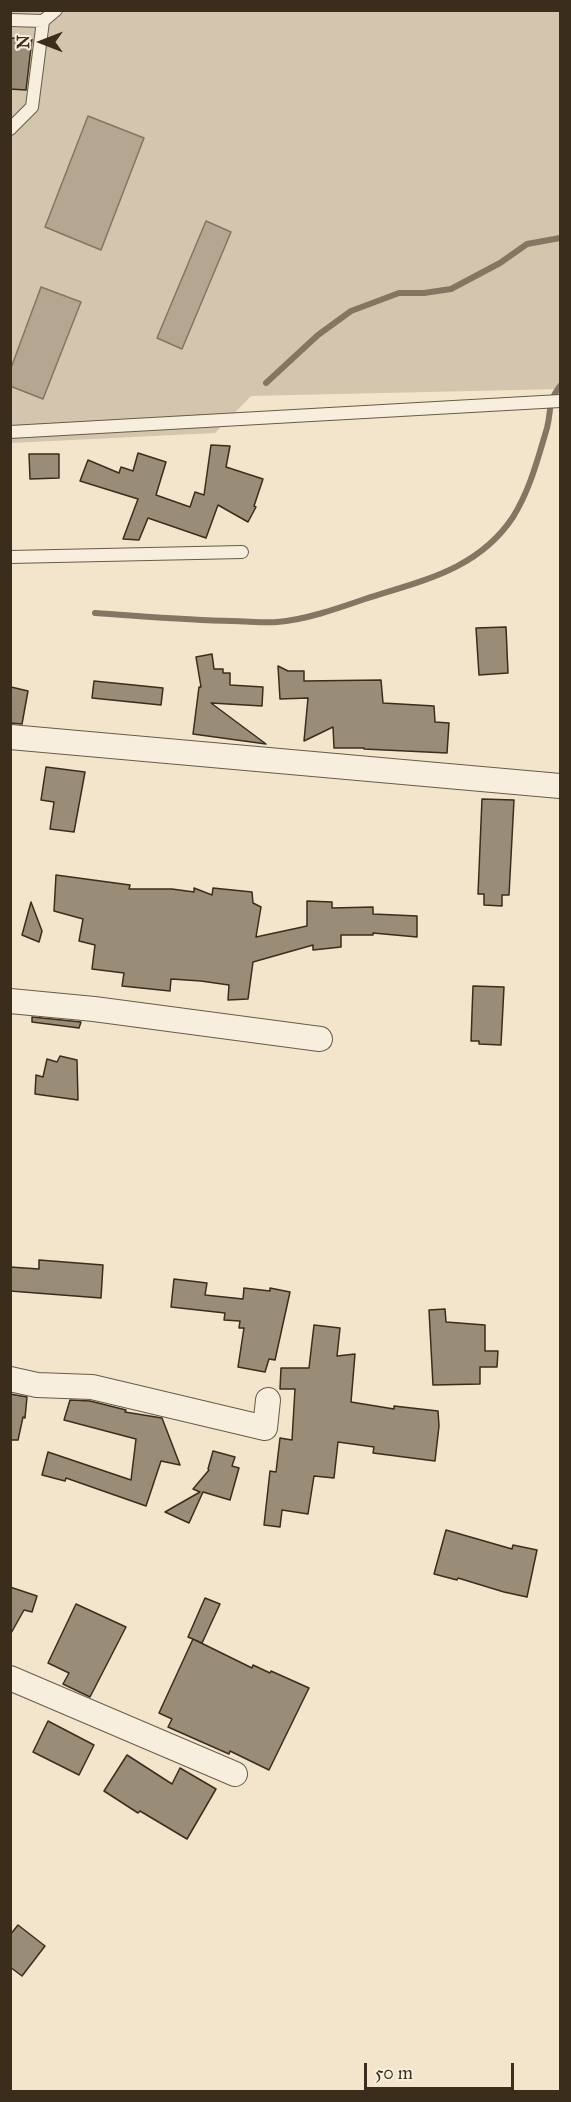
<!DOCTYPE html>
<style>
body{margin:0}
#map{position:relative;width:571px;height:2102px;overflow:hidden;background:#f3e5cc;font-family:"IM FELL Great Primer",serif}
canvas{display:block}
.frame{position:absolute;inset:0;border:12px solid #3a2d1c;pointer-events:none}
.north{position:absolute;left:12px;top:12px;width:60px;height:60px;-webkit-text-stroke:4px #f7eede;paint-order:stroke;rotate:270deg;font-size:16px;font-weight:700;line-height:24px;text-align:center;color:#3a2d1c}
.north::after{content:'';display:block;margin:auto;width:21px;height:27px;background:#3a2d1c;clip-path:polygon(50% 0,100% 100%,50% 72%,0 100%)}
.scale{position:absolute;left:364px;top:2063px;width:150px;height:27px;box-sizing:border-box;border:3px solid #3a2d1c;border-top:0;padding-left:8px;font-size:18px;line-height:21px;white-space:nowrap;color:#3a2d1c;-webkit-text-stroke:4px #f7eede;paint-order:stroke}
</style>
<div id="map">
<canvas width="571" height="2102"></canvas>
<div class="frame"></div>
<div class="north">N</div>
<div class="scale">50 m</div>
</div>
<script>
const context = document.querySelector('canvas').getContext('2d');
context.lineJoin = 'round';
function fillPath(path, color) { context.fillStyle = color; context.fill(path, 'evenodd'); }
function strokePath(path, color, width, dash) { context.strokeStyle = color; context.lineWidth = width; context.lineCap = dash ? 'butt' : 'round'; context.setLineDash(dash || []); context.stroke(path); }
fillPath(new Path2D(`
 M 11,11 L 560,11 L 560,389 L 251,396 L 215,433 L 11,443 Z`), '#d4c6ae');
const water = new Path2D(`
 M 88,116 L 144,138 L 101,250 L 45,227 Z
 M 206,221 L 231,232 L 182,349 L 157,338 Z
 M 41,287 L 81,302 L 43,399 L 10,386 L 11,368 Z`);
fillPath(water, '#b4a690');
strokePath(water, '#837662', 1.5);
strokePath(new Path2D(`
 M 266,383 L 318,335 L 351,311 L 399,293 L 424,293 L 451,289 L 500,263 L 527,244 L 560,238
 M 95,613 C 141,616 186,620 232,621 C 247,621 262,623 277,622 C 305,620 339,608 365,599 C 421,581 478,570 513,517 C 530,490 538,458 547,428 C 552,408 547,403 560,386`), '#837662', 6);
const building = new Path2D(`
 M 10,38 L 32,39 L 26,90 L 10,89 Z
 M 211,445 L 230,446 L 226,467 L 263,479 L 254,506 L 256,507 L 248,522 L 218,505 L 206,538 L 148,518 L 139,540 L 123,539 L 138,499 L 80,481 L 88,460 L 119,473 L 121,467 L 133,471 L 138,453 L 166,462 L 156,495 L 190,507 L 195,492 L 204,495 Z
 M 29,454 L 59,454 L 59,478 L 30,479 Z
 M 506,627 L 508,673 L 479,675 L 476,628 Z
 M 212,654 L 214,669 L 223,669 L 223,673 L 230,673 L 230,685 L 263,687 L 262,706 L 211,703 L 266,744 L 193,734 L 199,687 L 201,687 L 196,657 Z
 M 278,666 L 288,671 L 304,671 L 304,681 L 381,680 L 383,703 L 434,706 L 435,722 L 449,723 L 447,753 L 364,749 L 364,748 L 334,748 L 333,727 L 304,741 L 308,698 L 280,699 Z
 M 94,681 L 163,688 L 161,705 L 92,698 Z
 M 11,687 L 28,691 L 22,724 L 10,723 Z
 M 46,767 L 85,772 L 74,832 L 50,829 L 54,802 L 41,800 Z
 M 482,799 L 514,800 L 509,895 L 502,895 L 502,906 L 484,905 L 484,894 L 478,894 Z
 M 56,875 L 130,885 L 129,889 L 172,889 L 194,892 L 194,888 L 212,895 L 213,888 L 252,892 L 253,903 L 261,907 L 256,937 L 307,926 L 307,901 L 332,902 L 332,908 L 373,907 L 373,914 L 417,916 L 417,937 L 373,933 L 373,935 L 341,935 L 341,947 L 313,950 L 313,945 L 253,962 L 248,999 L 228,1000 L 229,985 L 201,981 L 171,979 L 170,991 L 122,986 L 124,973 L 92,969 L 95,945 L 79,941 L 83,919 L 54,911 Z
 M 31,902 L 42,931 L 39,942 L 22,935 Z
 M 473,986 L 504,987 L 501,1045 L 479,1044 L 479,1041 L 471,1041 Z
 M 32,1017 L 81,1022 L 79,1028 L 32,1022 Z
 M 60,1056 L 77,1060 L 78,1100 L 35,1094 L 36,1075 L 43,1077 L 47,1059 L 57,1062 Z
 M 39,1260 L 103,1265 L 101,1298 L 10,1291 L 10,1267 L 39,1269 Z
 M 174,1279 L 207,1283 L 205,1295 L 243,1299 L 244,1288 L 270,1291 L 270,1288 L 290,1292 L 275,1360 L 269,1359 L 265,1372 L 238,1367 L 244,1328 L 239,1328 L 240,1321 L 224,1320 L 225,1313 L 171,1307 Z
 M 445,1309 L 446,1322 L 485,1325 L 485,1351 L 498,1351 L 497,1367 L 480,1367 L 480,1384 L 433,1385 L 429,1310 Z
 M 314,1325 L 340,1328 L 337,1356 L 355,1354 L 351,1402 L 394,1409 L 394,1406 L 438,1411 L 439,1426 L 435,1461 L 373,1453 L 374,1447 L 338,1442 L 334,1478 L 314,1476 L 308,1514 L 282,1510 L 280,1527 L 264,1525 L 270,1471 L 276,1472 L 280,1438 L 292,1440 L 295,1389 L 280,1389 L 281,1368 L 309,1368 Z
 M 10,1394 L 27,1397 L 25,1418 L 23,1417 L 18,1440 L 10,1440 Z
 M 70,1400 L 90,1401 L 126,1410 L 125,1412 L 162,1418 L 180,1465 L 161,1461 L 146,1506 L 66,1478 L 65,1481 L 42,1475 L 48,1452 L 131,1480 L 136,1439 L 64,1420 Z
 M 213,1451 L 235,1457 L 232,1466 L 239,1468 L 230,1500 L 203,1492 L 189,1523 L 165,1512 L 200,1492 L 193,1489 L 209,1470 L 208,1469 Z
 M 446,1530 L 512,1549 L 513,1545 L 537,1550 L 527,1597 L 504,1592 L 458,1578 L 457,1580 L 434,1574 Z
 M 10,1587 L 37,1596 L 32,1612 L 24,1610 L 10,1635 Z
 M 205,1598 L 220,1604 L 202,1643 L 188,1637 Z
 M 76,1604 L 126,1627 L 90,1697 L 63,1684 L 69,1673 L 48,1663 Z
 M 193,1639 L 252,1668 L 253,1665 L 270,1673 L 271,1671 L 309,1688 L 269,1770 L 230,1751 L 229,1754 L 168,1727 L 172,1719 L 159,1713 Z
 M 48,1721 L 94,1745 L 79,1775 L 33,1752 Z
 M 127,1755 L 172,1784 L 180,1768 L 216,1789 L 187,1839 L 140,1811 L 138,1813 L 104,1791 Z
 M 18,1925 L 45,1946 L 22,1976 L 10,1967 L 10,1935 Z`);
fillPath(building, '#9a8d78');
strokePath(building, '#3a2d1c', 1.5);
const lane = new Path2D(`
 M 10,20 L 43,21 L 56,10
 M 10,129 L 32,107 L 43,21
 M 10,432 L 560,401
 M 10,557 L 242,552`);
const street = new Path2D(`
 M 10,737 L 560,786
 M 10,1001 L 94,1009 L 320,1039
 M 10,1379 L 37,1385 L 92,1387 L 265,1428 L 268,1400
 M 10,1678 L 235,1774`);
strokePath(lane, '#685b48', 14);
strokePath(street, '#685b48', 26);
strokePath(lane, '#f7eede', 12);
strokePath(street, '#f7eede', 24);
</script>
